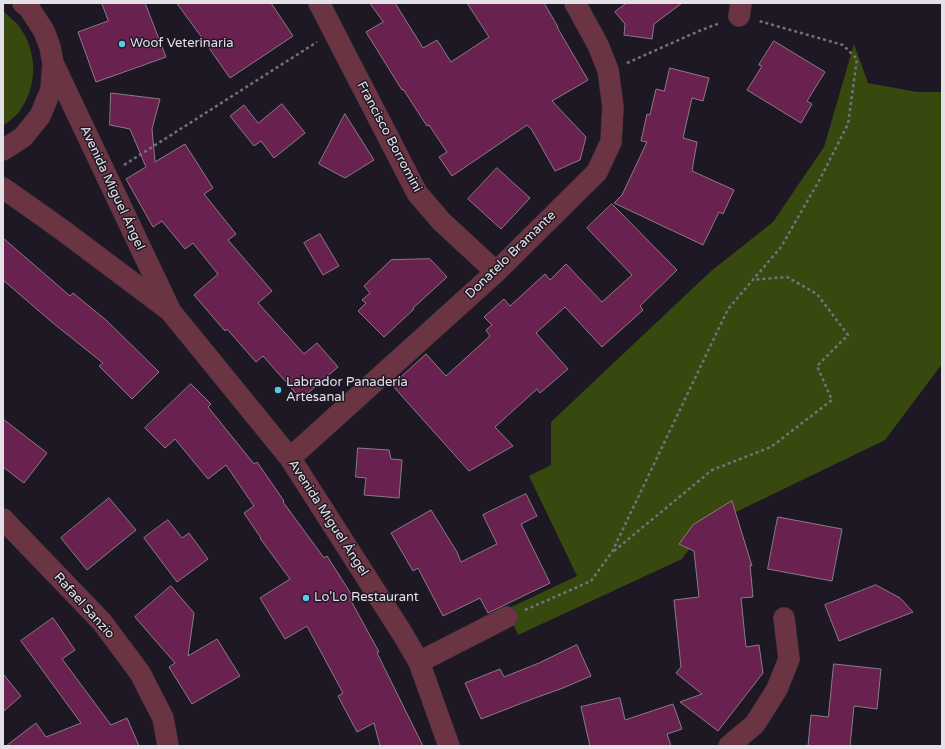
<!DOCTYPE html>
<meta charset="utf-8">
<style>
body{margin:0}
#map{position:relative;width:945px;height:749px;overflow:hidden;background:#1e1824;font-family:"Varela Round",sans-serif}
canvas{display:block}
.frame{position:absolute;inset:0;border:4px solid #e3e0e8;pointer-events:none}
</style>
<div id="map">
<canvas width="945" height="749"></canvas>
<div class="frame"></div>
</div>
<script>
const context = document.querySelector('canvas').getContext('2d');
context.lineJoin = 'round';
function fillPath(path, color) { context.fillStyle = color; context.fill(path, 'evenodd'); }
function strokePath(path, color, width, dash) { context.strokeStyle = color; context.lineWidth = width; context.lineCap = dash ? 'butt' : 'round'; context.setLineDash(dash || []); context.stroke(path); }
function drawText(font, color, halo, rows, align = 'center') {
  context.font = font + ' "Varela Round",sans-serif'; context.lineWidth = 3; context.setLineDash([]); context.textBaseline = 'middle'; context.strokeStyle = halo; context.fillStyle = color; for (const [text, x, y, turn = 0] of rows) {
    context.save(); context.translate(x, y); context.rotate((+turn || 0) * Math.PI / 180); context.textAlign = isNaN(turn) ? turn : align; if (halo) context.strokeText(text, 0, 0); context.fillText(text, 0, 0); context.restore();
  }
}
fillPath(new Path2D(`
 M 3,11 C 8,16 15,21 19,26 C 38,52 38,86 19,112 C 15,117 8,122 3,126 Z
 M 854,44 L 868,83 L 917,92 L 942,92 L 942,364 L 885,440 L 705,527 L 682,559 L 518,635 L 507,609 L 577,576 L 529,476 L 551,465 L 551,422 L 710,272 L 773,222 L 824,147 Z`), '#37490f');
const building = new Path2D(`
 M 102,3 L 145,3 L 166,57 L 96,82 L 78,32 L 108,21 Z
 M 177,3 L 271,3 L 293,36 L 230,78 L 200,35 Z
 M 370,3 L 395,3 L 423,48 L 437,40 L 451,62 L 489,37 L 467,3 L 544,3 L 558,27 L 557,27 L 588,80 L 552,101 L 586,137 L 580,160 L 555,171 L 532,130 L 527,125 L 452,176 L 439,157 L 447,152 L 429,125 L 427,126 L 403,89 L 402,90 L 366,32 L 383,22 Z
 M 627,3 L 682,3 L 654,24 L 652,39 L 624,35 L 625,24 L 615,12 Z
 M 774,41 L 825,72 L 807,101 L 812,104 L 801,123 L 747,90 L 762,66 L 759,65 Z
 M 670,68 L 709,78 L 703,101 L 692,98 L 683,138 L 697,142 L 692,171 L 734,190 L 723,214 L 719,212 L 703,245 L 614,203 L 622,195 L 647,142 L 641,141 L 647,114 L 650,115 L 656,89 L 664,91 Z
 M 111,93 L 160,99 L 152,129 L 155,162 L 185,144 L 213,188 L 204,194 L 236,234 L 228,240 L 272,291 L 258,303 L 304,354 L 317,343 L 338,367 L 301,399 L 263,356 L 256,362 L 227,329 L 225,331 L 194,295 L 218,274 L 193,243 L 185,249 L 162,221 L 153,227 L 126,179 L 146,167 L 130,129 L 110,125 Z
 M 282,104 L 305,133 L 274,158 L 261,141 L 254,146 L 230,116 L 244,105 L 258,123 Z
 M 345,114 L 374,160 L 345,178 L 319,164 Z
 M 497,168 L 530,198 L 501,229 L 468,199 Z
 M 612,204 L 677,270 L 640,306 L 643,310 L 602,347 L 565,307 L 536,333 L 568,369 L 540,393 L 537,389 L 495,427 L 513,446 L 469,471 L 392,385 L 426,354 L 446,376 L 490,336 L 486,330 L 492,325 L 484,317 L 504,299 L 510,306 L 545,274 L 550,280 L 566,264 L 602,302 L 632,275 L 587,228 Z
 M 320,234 L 339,266 L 323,275 L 304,243 Z
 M 3,238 L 70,296 L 73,293 L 106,320 L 159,372 L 132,399 L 99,366 L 103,363 L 53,323 L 3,280 Z
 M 430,259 L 447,277 L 413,308 L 414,309 L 384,337 L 358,311 L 366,303 L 362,300 L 370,293 L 364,286 L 391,260 Z
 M 191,384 L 211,404 L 208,407 L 254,464 L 257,462 L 284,501 L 283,502 L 324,558 L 327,556 L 353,597 L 350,599 L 379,652 L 377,653 L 423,746 L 380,746 L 374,723 L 357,732 L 338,696 L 343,693 L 307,626 L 285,639 L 260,598 L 290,579 L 260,538 L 261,538 L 244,513 L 254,506 L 226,465 L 208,479 L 175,439 L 165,448 L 145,428 Z
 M 3,419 L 47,453 L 24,483 L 3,467 Z
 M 358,448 L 389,450 L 391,459 L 402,460 L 399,498 L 364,495 L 366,478 L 356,477 Z
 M 526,494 L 537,516 L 521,524 L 550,583 L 488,613 L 480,598 L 443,616 L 418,568 L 413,571 L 391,533 L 431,510 L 457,552 L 461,562 L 497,544 L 483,515 Z
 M 109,498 L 136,530 L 87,570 L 61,538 Z
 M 732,501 L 752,566 L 750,565 L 753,597 L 741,598 L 746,647 L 759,645 L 763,673 L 718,731 L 680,702 L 702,694 L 676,673 L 681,667 L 674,600 L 699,597 L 694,551 L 679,544 L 693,525 Z
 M 778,517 L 842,529 L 832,581 L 768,569 Z
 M 168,520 L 182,538 L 189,533 L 208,559 L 177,582 L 144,538 Z
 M 876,585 L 900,598 L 913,612 L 839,641 L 825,605 Z
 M 171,586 L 194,613 L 188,656 L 217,639 L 240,676 L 192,704 L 169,667 L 175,663 L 135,617 Z
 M 53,618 L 75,650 L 62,659 L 111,725 L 127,718 L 139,746 L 6,746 L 36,723 L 46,737 L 81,723 L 21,641 Z
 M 577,645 L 591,676 L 563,688 L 535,698 L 481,719 L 465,683 L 500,669 L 504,677 L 539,663 Z
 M 834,664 L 881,669 L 877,709 L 854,706 L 850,746 L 808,746 L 811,715 L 828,717 Z
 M 3,674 L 21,696 L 3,712 Z
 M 620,698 L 625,720 L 673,704 L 682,729 L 667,734 L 671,746 L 590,746 L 581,707 Z`);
fillPath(building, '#69214f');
strokePath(building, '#8b7b84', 1);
const street = new Path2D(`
 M 319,3 L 417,193 L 441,221 L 496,272
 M 739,16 L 741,3
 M 53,63 L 171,312 L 290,458 L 402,633 L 419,662 L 449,746
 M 3,150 L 23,137 L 40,116 L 51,90 L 53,63 L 50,47 L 44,31 L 29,8 L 23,3
 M 3,188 L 61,229 L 169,310
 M 290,458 L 496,272 L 597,172 L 611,142 L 613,107 L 608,70 L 598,45 L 575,3
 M 3,519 L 102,622 L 140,673 L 163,718 L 168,746
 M 419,662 L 507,617
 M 729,746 L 755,724 L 777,689 L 789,659 L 784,618`);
strokePath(street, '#3a343f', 22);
strokePath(new Path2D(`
 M 627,63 L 699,31 L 720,23
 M 124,165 L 317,42
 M 614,551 L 712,470 L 771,447 L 832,400 L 817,366 L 848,335 L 817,294 L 787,277 L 752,280
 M 525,610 L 591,581 L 612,552 L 728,309 L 781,247 L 820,179 L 848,124 L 857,59 L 843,45 L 759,21`), '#75717b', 2.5, [3, 3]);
strokePath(street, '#6b3442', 21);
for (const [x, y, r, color] of [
 [122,44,4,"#5cc7e8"],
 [278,390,4,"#5cc7e8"],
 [306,598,4,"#5cc7e8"]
]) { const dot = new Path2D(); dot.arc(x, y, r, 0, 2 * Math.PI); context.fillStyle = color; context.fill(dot); strokePath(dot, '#1e1824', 1.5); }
drawText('13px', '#e3e0e8', '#1e1824', [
 ["Woof Veterinaria",130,44],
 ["Labrador Panadería",286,383],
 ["Artesanal",286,398],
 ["Lo'Lo Restaurant",314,598]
], 'left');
drawText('13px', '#e3e0e8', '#1e1824', [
 ["Francisco Borromini",389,137,62],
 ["Avenida Miguel Ángel",112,188,65],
 ["Donatelo Bramante",511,255,-44],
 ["Avenida Miguel Ángel",328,518,57],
 ["Rafael Sanzio",84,606,48]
]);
</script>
